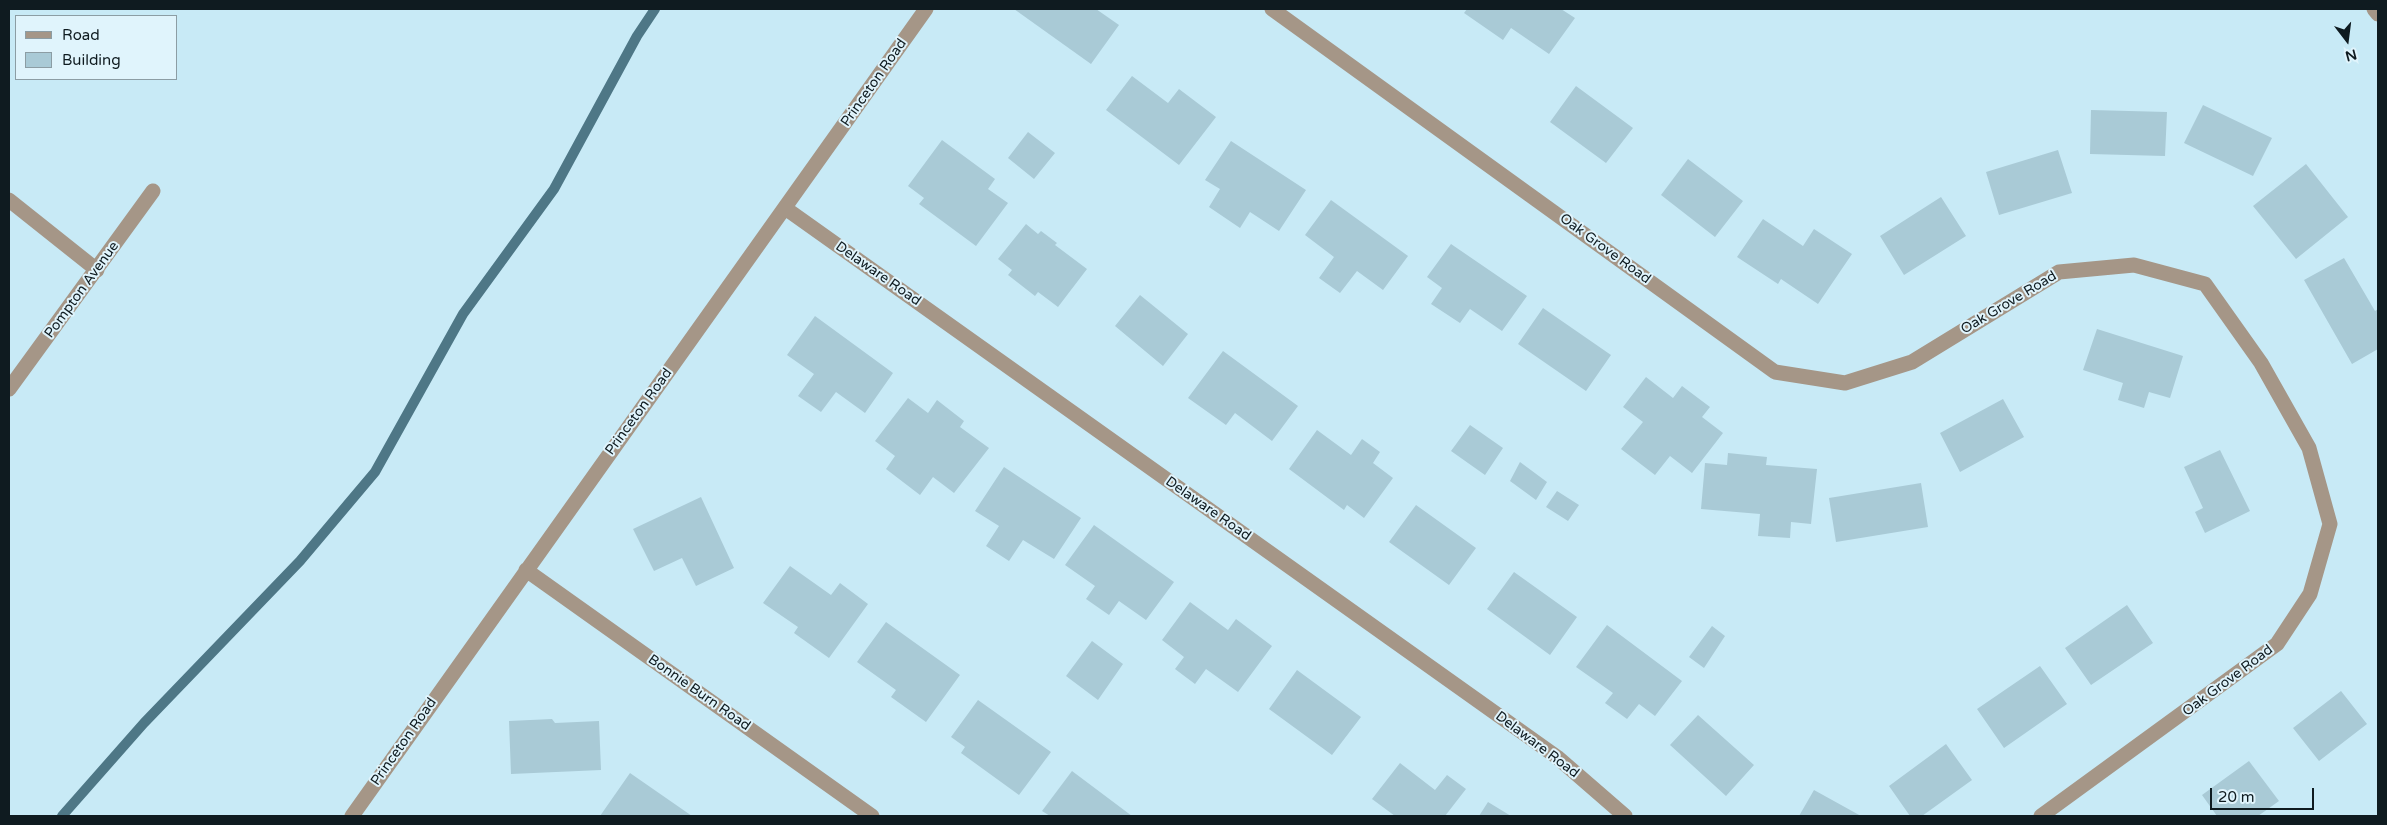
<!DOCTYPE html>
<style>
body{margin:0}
#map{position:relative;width:2387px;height:825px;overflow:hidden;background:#c8eaf6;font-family:"Varela Round",sans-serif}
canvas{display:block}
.frame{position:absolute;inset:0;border:10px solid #0f1b20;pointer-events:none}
.legend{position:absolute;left:15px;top:15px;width:162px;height:65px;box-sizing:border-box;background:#e0f4fc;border:1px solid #8c9da4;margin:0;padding:6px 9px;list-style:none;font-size:15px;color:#0f1b20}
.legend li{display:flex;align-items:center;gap:10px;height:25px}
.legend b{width:25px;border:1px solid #8c9da4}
.north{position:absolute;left:2322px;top:15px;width:50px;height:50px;-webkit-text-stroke:4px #e0f4fc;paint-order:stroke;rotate:165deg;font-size:14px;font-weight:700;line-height:20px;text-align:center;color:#0f1b20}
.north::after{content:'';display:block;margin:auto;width:18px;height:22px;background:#0f1b20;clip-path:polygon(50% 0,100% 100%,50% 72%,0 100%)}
.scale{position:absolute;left:2210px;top:788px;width:104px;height:22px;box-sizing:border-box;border:2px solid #0f1b20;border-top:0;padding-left:6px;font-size:15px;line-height:18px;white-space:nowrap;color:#0f1b20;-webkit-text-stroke:4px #e0f4fc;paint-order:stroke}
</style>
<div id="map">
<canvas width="2387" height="825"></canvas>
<div class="frame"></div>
<ul class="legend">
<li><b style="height:6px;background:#a59687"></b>Road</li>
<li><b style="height:14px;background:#a9cad6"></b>Building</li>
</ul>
<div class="north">N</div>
<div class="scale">20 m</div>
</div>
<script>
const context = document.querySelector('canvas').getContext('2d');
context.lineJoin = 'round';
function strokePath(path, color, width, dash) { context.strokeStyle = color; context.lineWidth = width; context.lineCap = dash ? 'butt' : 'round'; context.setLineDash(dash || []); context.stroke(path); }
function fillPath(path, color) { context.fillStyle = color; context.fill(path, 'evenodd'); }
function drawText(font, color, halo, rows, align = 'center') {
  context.font = font + ' "Varela Round",sans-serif'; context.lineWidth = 4; context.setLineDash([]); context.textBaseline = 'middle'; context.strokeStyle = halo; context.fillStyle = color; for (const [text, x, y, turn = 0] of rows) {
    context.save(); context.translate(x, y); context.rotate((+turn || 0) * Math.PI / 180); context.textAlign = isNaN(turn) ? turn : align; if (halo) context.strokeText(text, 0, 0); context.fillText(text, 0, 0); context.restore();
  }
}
strokePath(new Path2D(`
 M 62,816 L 144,723 L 300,561 L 375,472 L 463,314 L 554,189 L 637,36 L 655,9`), '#4e7786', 10);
fillPath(new Path2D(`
 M 1014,9 L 1096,9 L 1119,25 L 1091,64 Z
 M 1467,9 L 1561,9 L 1575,18 L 1549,54 L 1511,28 L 1503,40 L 1464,13 Z
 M 1132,76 L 1168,103 L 1179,89 L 1216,117 L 1179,165 L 1106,110 Z
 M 1576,86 L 1633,128 L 1606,163 L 1550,122 Z
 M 2203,105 L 2272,138 L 2253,176 L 2184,143 Z
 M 2091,110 L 2167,112 L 2165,156 L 2090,154 Z
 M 1028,132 L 1055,153 L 1034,179 L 1008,158 Z
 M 942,140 L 995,179 L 988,189 L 1008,203 L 976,246 L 919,204 L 924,198 L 908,186 Z
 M 1231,141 L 1306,190 L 1279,231 L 1250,212 L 1240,228 L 1209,207 L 1220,189 L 1205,180 Z
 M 2058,150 L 2072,193 L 1999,215 L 1986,172 Z
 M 1688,159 L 1743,201 L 1715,237 L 1661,195 Z
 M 2306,164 L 2348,217 L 2296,259 L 2253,206 Z
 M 1941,197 L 1966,236 L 1904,275 L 1880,236 Z
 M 1331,200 L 1408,256 L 1383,290 L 1357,271 L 1340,293 L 1319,278 L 1334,257 L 1305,235 Z
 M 1763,219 L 1803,246 L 1814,229 L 1852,254 L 1818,304 L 1781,279 L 1778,284 L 1737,257 Z
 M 1026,224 L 1038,234 L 1041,231 L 1057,243 L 1055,245 L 1087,269 L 1058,307 L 1038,292 L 1035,296 L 1008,275 L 1012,270 L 998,259 Z
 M 1451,244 L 1527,296 L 1502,331 L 1470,309 L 1460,323 L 1431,304 L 1442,288 L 1427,277 Z
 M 2344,258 L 2375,311 L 2378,309 L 2378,349 L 2352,364 L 2304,280 Z
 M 1140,295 L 1188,334 L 1163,366 L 1115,326 Z
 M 1543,308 L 1611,355 L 1586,391 L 1518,344 Z
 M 815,316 L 893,373 L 865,413 L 836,392 L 821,412 L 798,396 L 814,374 L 787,355 Z
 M 2097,329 L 2183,356 L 2170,398 L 2149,392 L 2144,408 L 2118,400 L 2123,383 L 2083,370 Z
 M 1223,351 L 1298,406 L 1272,441 L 1235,413 L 1226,425 L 1188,398 Z
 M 1646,377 L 1673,398 L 1682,386 L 1710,407 L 1702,417 L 1723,433 L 1692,473 L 1670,456 L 1655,475 L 1621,449 L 1643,422 L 1623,407 Z
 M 908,398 L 928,413 L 937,400 L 964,421 L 960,427 L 989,448 L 954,493 L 933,477 L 920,495 L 886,469 L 895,456 L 875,441 Z
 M 2003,399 L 2024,437 L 1960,472 L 1940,433 Z
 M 1470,425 L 1503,448 L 1485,475 L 1451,451 Z
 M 1317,430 L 1351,455 L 1362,439 L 1380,452 L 1373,463 L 1393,478 L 1364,518 L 1347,505 L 1344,510 L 1289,469 Z
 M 2220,450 L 2250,511 L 2205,533 L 2195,512 L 2203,508 L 2184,467 Z
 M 1728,453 L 1767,457 L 1766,465 L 1817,469 L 1811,524 L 1791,522 L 1790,538 L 1758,536 L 1760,514 L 1701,509 L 1705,463 L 1727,465 Z
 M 1520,462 L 1547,482 L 1536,500 L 1510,481 Z
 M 1004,467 L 1081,518 L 1054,559 L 1023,540 L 1009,561 L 986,546 L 999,526 L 975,511 Z
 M 1921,483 L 1928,527 L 1836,542 L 1829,498 Z
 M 1557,491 L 1579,505 L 1568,521 L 1546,507 Z
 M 701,497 L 734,568 L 696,586 L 682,558 L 654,571 L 633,529 Z
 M 1416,505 L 1476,548 L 1449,585 L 1389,542 Z
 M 1094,525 L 1174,582 L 1146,620 L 1119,601 L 1109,615 L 1086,599 L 1095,586 L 1065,565 Z
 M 790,566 L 831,595 L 840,583 L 868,604 L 829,658 L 794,633 L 798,627 L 763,603 Z
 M 1514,572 L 1577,617 L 1550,655 L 1487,609 Z
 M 1190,602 L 1228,630 L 1236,619 L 1272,646 L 1238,692 L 1206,669 L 1195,684 L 1175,669 L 1184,657 L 1162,640 Z
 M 2127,605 L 2153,643 L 2091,685 L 2065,648 Z
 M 886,622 L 960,675 L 926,722 L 891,697 L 896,690 L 857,662 Z
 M 1607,625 L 1682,681 L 1655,716 L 1639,704 L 1627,719 L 1605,703 L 1613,693 L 1576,667 Z
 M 1712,626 L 1725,636 L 1704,668 L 1689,657 Z
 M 1092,641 L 1123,664 L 1098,700 L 1066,676 Z
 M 2040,666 L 2067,704 L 2004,748 L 1977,709 Z
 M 1297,670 L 1361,717 L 1332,755 L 1269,709 Z
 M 2341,691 L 2367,724 L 2319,761 L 2293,728 Z
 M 978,700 L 1051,752 L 1019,795 L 961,753 L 965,747 L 951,737 Z
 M 1698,715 L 1754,765 L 1726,796 L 1670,745 Z
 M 552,719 L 555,723 L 599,721 L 601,770 L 511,774 L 509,721 Z
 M 1946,744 L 1972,780 L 1922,816 L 1910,816 L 1889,786 Z
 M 2249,761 L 2279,801 L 2258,816 L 2217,816 L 2202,795 Z
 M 1400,763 L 1435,790 L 1447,775 L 1466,789 L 1445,816 L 1395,816 L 1372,799 Z
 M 1072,771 L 1132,816 L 1050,816 L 1042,811 Z
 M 630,773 L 692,816 L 600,816 Z
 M 1814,790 L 1861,816 L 1799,816 Z
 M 1488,802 L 1511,816 L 1479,816 Z`), '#a9cad6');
strokePath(new Path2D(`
 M 1272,9 L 1775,372 L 1845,383 L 1912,362 L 2059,272 L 2134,265 L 2205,284 L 2261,363 L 2309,448 L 2330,524 L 2310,594 L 2277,644 L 2041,816
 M 2374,9 L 2378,14
 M 9,200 L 97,270
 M 785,208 L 1557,757 L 1625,816
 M 9,389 L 153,191
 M 526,570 L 872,816
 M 352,816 L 926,9`), '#a59687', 15);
drawText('14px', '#0f1b20', '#e0f4fc', [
 ["Princeton Road",874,83,-55],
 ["Oak Grove Road",1605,249,36],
 ["Delaware Road",878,274,35],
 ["Pompton Avenue",82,290,-54],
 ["Oak Grove Road",2009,303,-31],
 ["Princeton Road",639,412,-54],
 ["Delaware Road",1208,509,35],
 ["Oak Grove Road",2228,681,-37],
 ["Bonnie Burn Road",699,693,35],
 ["Princeton Road",404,742,-55],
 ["Delaware Road",1537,745,37]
]);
</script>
